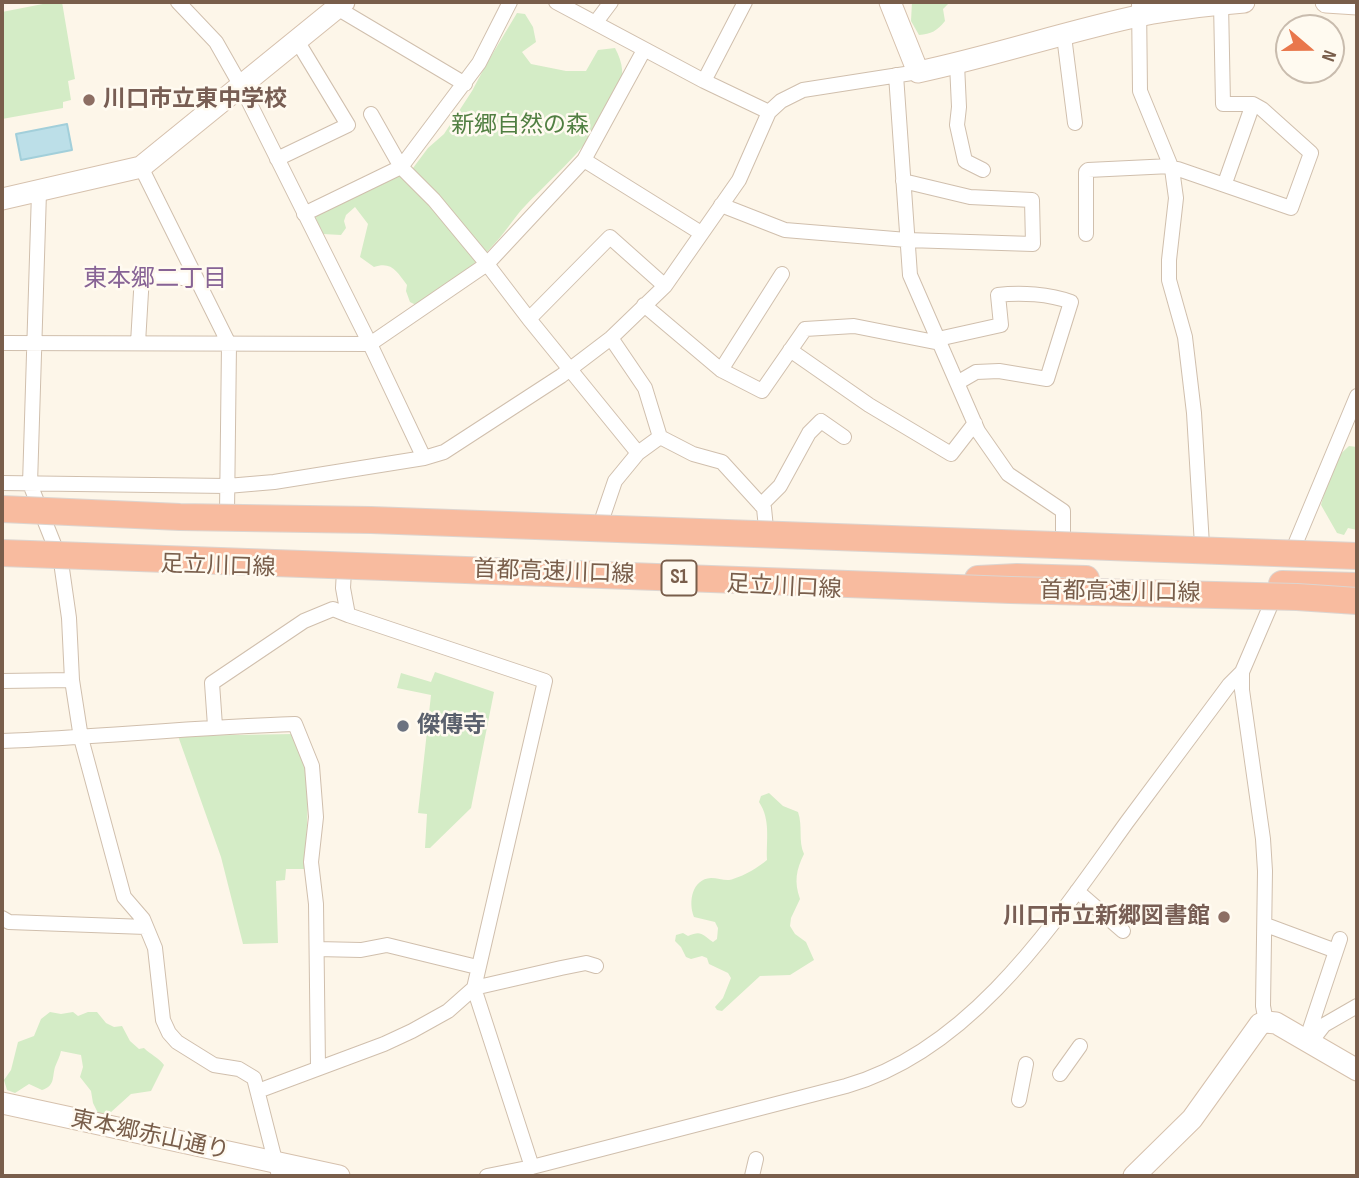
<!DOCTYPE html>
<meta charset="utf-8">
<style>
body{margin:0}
#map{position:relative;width:1359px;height:1178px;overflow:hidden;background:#fdf6e9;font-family:"Sofia Sans Condensed",sans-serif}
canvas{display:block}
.frame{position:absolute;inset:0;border:4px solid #795e4b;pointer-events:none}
.north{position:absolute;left:1275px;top:14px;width:70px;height:70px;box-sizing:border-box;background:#fffaf0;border:2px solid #c9bcae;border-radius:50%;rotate:110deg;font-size:19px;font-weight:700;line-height:28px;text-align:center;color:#795e4b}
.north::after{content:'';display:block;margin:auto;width:24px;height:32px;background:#e9774c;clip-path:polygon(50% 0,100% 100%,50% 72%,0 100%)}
</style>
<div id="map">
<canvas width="1359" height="1178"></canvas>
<div class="frame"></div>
<div class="north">N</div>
</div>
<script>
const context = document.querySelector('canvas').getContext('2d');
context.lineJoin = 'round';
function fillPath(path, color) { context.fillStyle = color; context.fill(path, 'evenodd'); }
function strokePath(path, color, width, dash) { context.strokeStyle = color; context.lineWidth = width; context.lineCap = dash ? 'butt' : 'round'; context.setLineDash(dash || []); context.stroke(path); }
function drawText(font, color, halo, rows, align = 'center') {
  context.font = font + ' "Sofia Sans Condensed","Noto Sans JP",sans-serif'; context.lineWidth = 5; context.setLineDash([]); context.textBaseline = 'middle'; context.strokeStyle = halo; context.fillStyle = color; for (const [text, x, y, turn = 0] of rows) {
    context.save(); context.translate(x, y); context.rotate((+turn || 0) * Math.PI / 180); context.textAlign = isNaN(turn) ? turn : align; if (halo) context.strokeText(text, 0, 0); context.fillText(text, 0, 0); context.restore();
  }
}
fillPath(new Path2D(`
 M 53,2 L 62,2 L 75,79 L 68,81 L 71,100 L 63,102 L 63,108 L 2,119 L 2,12 Z
 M 912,2 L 950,2 L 943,9 L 945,21 C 937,31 931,34 919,35 L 911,21 Z
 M 517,13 L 525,14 L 533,27 L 536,42 L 522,52 L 531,64 L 566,71 L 586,71 L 598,50 L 615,48 C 623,63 625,76 618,93 C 599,137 559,171 526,205 C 515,216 507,230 496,242 C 474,268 444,287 416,305 L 410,302 L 406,291 L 407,285 C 397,272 392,261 374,267 L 360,257 L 368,224 L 355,207 L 346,215 L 344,221 L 346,228 L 341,235 L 323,234 L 314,215 L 350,194 L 413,168 L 428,148 L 444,134 L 472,91 L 487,63 Z
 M 1349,446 L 1357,447 L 1357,530 L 1348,528 L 1344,535 L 1337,533 L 1321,505 L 1333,461 Z
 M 435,672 L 494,692 L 471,808 L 430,848 L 425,848 L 427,814 L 418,813 L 431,695 L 397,688 L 401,673 L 431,682 Z
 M 293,734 L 309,771 L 306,851 L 308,869 L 286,869 L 285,880 L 276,881 L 278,943 L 243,944 L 221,857 L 178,736 Z
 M 769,793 L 783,806 L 798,812 C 803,826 798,841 804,854 C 796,870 794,882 800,899 L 791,918 L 790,926 L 795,934 L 806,942 L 814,960 L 790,975 L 760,976 L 722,1011 L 717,1010 L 715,1007 L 723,998 L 731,978 L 728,973 L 709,964 L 707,958 L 702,956 L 691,959 L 686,957 L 681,947 L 675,941 L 676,935 L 683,933 L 688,936 C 702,930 702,935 713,942 L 717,939 L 718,928 L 715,922 L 694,917 C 688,902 692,879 711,878 C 719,878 727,882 733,879 C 746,875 757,868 767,860 C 766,840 771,820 759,802 L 761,796 Z
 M 50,1012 L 61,1014 L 73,1012 L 78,1016 L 88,1012 L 97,1012 L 106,1023 L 114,1027 L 122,1026 L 130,1041 L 139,1049 L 144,1048 C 151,1055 158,1057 164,1065 L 151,1091 L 131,1094 L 110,1113 L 98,1113 L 93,1103 L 91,1091 L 80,1077 L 83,1067 L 81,1055 L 61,1051 C 60,1056 57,1062 55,1067 C 52,1078 55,1086 42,1090 L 29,1084 L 15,1093 L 7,1090 L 4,1080 L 11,1070 L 18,1042 L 34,1036 L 41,1019 Z`), '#d4ecc6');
const water = new Path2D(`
 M 67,124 L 72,150 L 21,160 L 16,134 Z`);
fillPath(water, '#bcdfe8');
strokePath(water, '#a2cfda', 2);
const street = new Path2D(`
 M 178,2 L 216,42 L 241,86 L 370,344 L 424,458
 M 556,2 L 704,81 L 769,112
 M 1139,2 L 1140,91 L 1172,169 L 1176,198 L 1169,260 L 1169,280 L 1185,337 L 1194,413 L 1202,545
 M 337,8 L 465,84
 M 596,22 L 611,2
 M 1064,36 L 1075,123
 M 957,64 L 959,107 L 957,125 L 965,161 L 983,170
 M 896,75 L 910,275 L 978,431 L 1008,474 L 1063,511 L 1063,540
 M 704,81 L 745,2
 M 371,114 L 401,167 L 434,200 L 487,264 L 529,319 L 638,453
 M 277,159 L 348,125 L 296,39
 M 584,160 L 701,233
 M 141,167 L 229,344 L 227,513
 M 1172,169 L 1178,169 L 1291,208 L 1311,153 L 1262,109 L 1253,104 L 1223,104 L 1221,3
 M 1225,183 L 1253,104
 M 39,192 L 30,484 L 61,562 L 69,618 L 72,680 L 81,738 L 124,897 L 143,919 L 155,948 L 163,1020 L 169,1033 L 177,1042 L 214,1065 L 239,1069 L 254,1078 L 279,1176
 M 721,205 L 785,230 L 907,240 L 1033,244 L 1032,200 L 970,197 L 903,181
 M 304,214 L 401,167 L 479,63 L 510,2
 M 1086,234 L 1086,172 L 1088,170 L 1171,166
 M 644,305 L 721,370 L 762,391 L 805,329 L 854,326 L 940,343
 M 529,319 L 610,237 L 665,286
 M 611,338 L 645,388 L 660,437 L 693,454 L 722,462 L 764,508 L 766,528
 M 938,339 L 1001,325 L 998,295 C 1020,292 1050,294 1071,302 L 1047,379 L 999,371 L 976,372 L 957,383
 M 2,343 L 370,344 L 487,264 L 584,160 L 644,50
 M 138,343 L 142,275 L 196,279
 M 790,350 L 869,405 L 951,454 L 975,423
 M 721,370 L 782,274
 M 2,483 L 227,486 L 274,482 L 424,458 L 444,452 L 561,376 L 611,338 L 665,286 L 739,180 L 769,112 L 781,101 L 803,90 L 918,72
 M 761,505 L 780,486 L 809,433 L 821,421 L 844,437
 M 600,525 L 615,481 L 638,453 L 660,437
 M 1294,547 L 1357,396
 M 348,615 L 545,681 L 474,988 L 532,1167
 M 2,681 L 72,680
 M 215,726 L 212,683 L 304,621 L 333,609 L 348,615 L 343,588 L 344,571
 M 2,741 C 100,737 197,727 295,724 L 312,766 L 316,817 L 311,862 L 316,904 L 318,1067
 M 1077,891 L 1123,931
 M 2,918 L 9,922 L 146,927
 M 1266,925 L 1336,951
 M 317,949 L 361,950 L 387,945 L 477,967
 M 1266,1022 L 1263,1006 L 1265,871 L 1263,839 L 1242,690 L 1242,672 L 1272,602
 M 1306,1041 L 1340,939
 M 1310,1043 L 1324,1025 L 1357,1006
 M 1060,1074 L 1080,1046
 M 258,1091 L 384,1044 L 412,1031 L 448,1011 L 474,988 L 561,968 L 586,963 L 596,966
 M 1019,1100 L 1026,1064
 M 487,1176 L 532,1167 L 846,1086 C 972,1050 1055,922 1127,822 C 1161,776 1195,731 1229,685 L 1242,672
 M 752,1176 L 756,1159`);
const secondary = new Path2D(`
 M 890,2 L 918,72 C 994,56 1067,31 1143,15 C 1176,8 1210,5 1244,2
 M 1326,2 L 1357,4
 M 2,199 L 141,167 L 344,2
 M 2,1103 L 339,1176
 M 1134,1176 L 1192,1119 L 1260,1024 L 1266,1022 L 1276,1023 L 1357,1070`);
const highway = new Path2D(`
 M 978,579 L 1017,577 L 1086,579
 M 1282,584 L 1357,586`);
strokePath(street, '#d0bfad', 16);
strokePath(secondary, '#d6c1ad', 23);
strokePath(highway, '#dcd5d0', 28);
strokePath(street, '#fff', 14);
strokePath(secondary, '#fff', 21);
strokePath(highway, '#f8bb9f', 26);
const highwayBridge = new Path2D(`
 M 2,509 L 180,517 L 371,520 L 1357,556
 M 2,553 L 1011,590 L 1297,597 L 1357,601`);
strokePath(highwayBridge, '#dcd5d0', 28, []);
strokePath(highwayBridge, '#f8bb9f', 26);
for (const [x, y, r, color] of [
 [89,100,7,"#8d6e63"],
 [403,726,7,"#6b7280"],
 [1224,917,7,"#8d6e63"]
]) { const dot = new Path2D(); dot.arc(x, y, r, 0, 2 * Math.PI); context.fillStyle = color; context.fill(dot); strokePath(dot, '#fffaf0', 2.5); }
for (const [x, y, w] of [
 [679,578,35]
]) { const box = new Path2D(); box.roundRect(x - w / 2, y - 17.5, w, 35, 5); context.fillStyle = '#fffaf0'; context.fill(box); strokePath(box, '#795e4b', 2); }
drawText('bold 21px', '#795e4b', null, [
 ["S1",679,578]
]);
drawText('bold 23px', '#785e54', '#fffaf0', [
 ["川口市立東中学校",103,100],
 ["川口市立新郷図書館",1210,917,"right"]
], 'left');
drawText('23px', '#517f42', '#fffaf0', [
 ["新郷自然の森",520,126]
]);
drawText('23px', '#795e4b', '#fffaf0', [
 ["足立川口線",218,567,2],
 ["首都高速川口線",554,573,2],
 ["足立川口線",784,588,3],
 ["首都高速川口線",1120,593,1],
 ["東本郷赤山通り",150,1136,12]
]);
drawText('bold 23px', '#5b616d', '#fffaf0', [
 ["傑傳寺",417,726]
], 'left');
drawText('24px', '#876395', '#fffaf0', [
 ["東本郷二丁目",155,280]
]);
</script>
